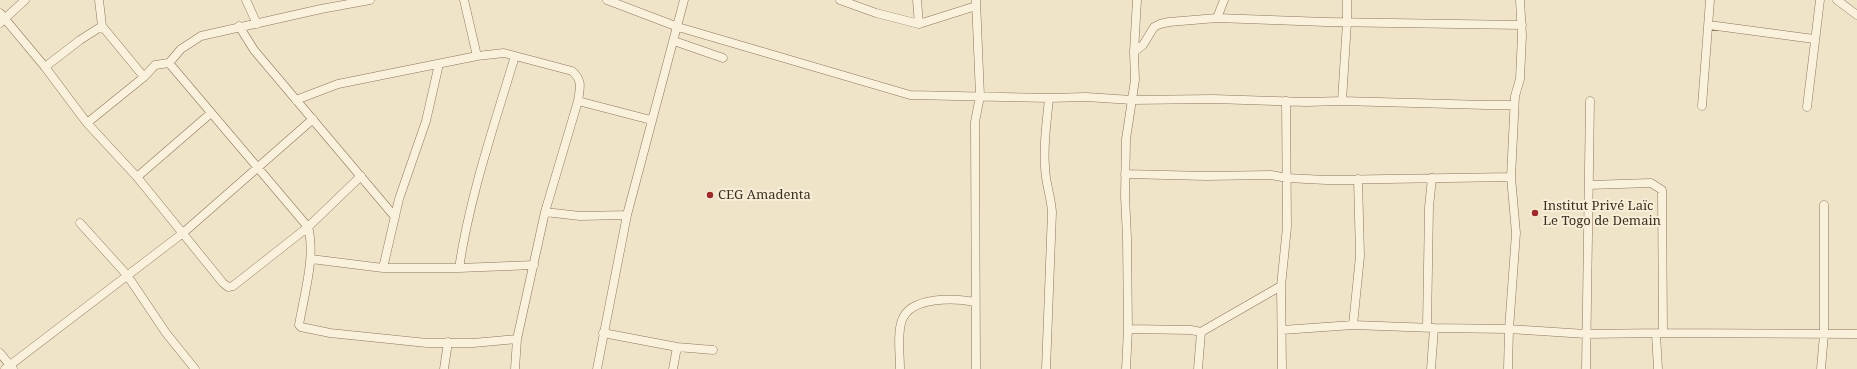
<!DOCTYPE html>
<meta charset="utf-8">
<style>
body{margin:0}
canvas{display:block;background:#f0e4c8}
</style>
<canvas width="1857" height="369"></canvas>
<script>
const context = document.querySelector('canvas').getContext('2d');
context.lineJoin = 'round';
function strokePath(path, color, width, dash) { context.strokeStyle = color; context.lineWidth = width; context.lineCap = dash ? 'butt' : 'round'; context.setLineDash(dash || []); context.stroke(path); }
function drawText(font, color, halo, rows, align = 'center') {
  context.font = font + ' "Noto Serif",serif'; context.lineWidth = 4; context.setLineDash([]); context.textBaseline = 'middle'; context.strokeStyle = halo; context.fillStyle = color; for (const [text, x, y, turn = 0] of rows) {
    context.save(); context.translate(x, y); context.rotate((+turn || 0) * Math.PI / 180); context.textAlign = isNaN(turn) ? turn : align; if (halo) context.strokeText(text, 0, 0); context.fillText(text, 0, 0); context.restore();
  }
}
const minor = new Path2D(`
 M 99,0 L 102,26 L 144,77
 M 246,0 L 257,24
 M 464,0 L 477,56
 M 607,0 L 678,27 L 910,95 L 1049,98 L 1086,97 L 1132,100 L 1213,99 L 1306,102 L 1342,101 L 1486,105 L 1514,105
 M 840,0 L 876,13 L 919,24 L 976,6
 M 917,0 L 919,24
 M 1837,0 L 1857,15
 M 0,13 L 45,67 L 87,123 L 137,177 L 223,283 L 228,287 L 233,286 L 308,227 L 361,176
 M 1217,18 L 1224,0
 M 0,23 L 25,0
 M 1709,25 L 1814,39
 M 239,26 L 254,50 L 395,217
 M 674,41 L 723,58
 M 1134,52 L 1137,0
 M 169,63 L 308,227 C 316,256 304,295 299,325 L 301,327 L 330,333 L 427,343 L 473,343 L 517,339
 M 45,67 L 80,40 L 102,26
 M 296,100 L 338,84 L 477,56 L 504,53 L 572,71 C 583,81 580,87 578,101 L 651,120
 M 1342,101 L 1347,22 L 1347,0
 M 1702,106 L 1710,0
 M 1807,107 L 1820,0
 M 87,123 L 144,77 L 155,65 L 169,63 L 181,49 L 201,36 L 321,9 L 370,0
 M 1125,174 L 1206,176 L 1271,175 L 1287,178 L 1326,180 L 1511,177
 M 137,177 L 211,113
 M 1589,185 L 1651,183 L 1662,190 L 1663,333
 M 545,212 L 580,216 L 627,215
 M 80,223 L 127,275 L 166,333 L 195,369
 M 311,259 L 383,268 L 459,268 L 534,265
 M 383,268 L 399,199 L 426,121 L 439,64
 M 459,268 C 470,195 494,126 515,56
 M 1353,325 L 1360,256 L 1358,179
 M 1427,327 L 1429,207 L 1432,178
 M 1128,329 L 1191,330 L 1201,332 L 1281,286
 M 1282,330 L 1353,325 L 1434,328 L 1509,329 L 1586,334 L 1663,333 L 1857,334
 M 603,333 L 677,347 L 713,350
 M 1656,334 L 1658,369
 M 0,353 L 13,369
 M 5,369 L 183,233 L 313,119
 M 444,369 L 448,342
 M 515,369 L 517,339 L 545,212 L 578,101
 M 597,369 L 627,215 L 684,0
 M 673,369 L 677,347
 M 900,369 C 900,354 897,333 902,320 C 911,296 955,298 975,302
 M 976,369 L 975,122 L 980,96 L 976,0
 M 1046,369 L 1052,212 C 1051,196 1045,182 1045,166 C 1043,144 1047,121 1049,98
 M 1126,369 L 1128,329 L 1127,238 L 1125,196 L 1126,139 L 1135,80 L 1134,52 L 1143,45 L 1154,27 L 1160,24 L 1169,22 L 1217,18 L 1326,22 L 1522,25
 M 1198,369 L 1201,332
 M 1282,369 L 1281,286 L 1287,227 L 1286,101
 M 1431,369 L 1434,328
 M 1508,369 L 1509,329 L 1516,233 L 1511,177 L 1515,96 L 1520,79 L 1522,35 L 1520,0
 M 1586,369 L 1590,101
 M 1821,369 L 1824,334 L 1824,205`);
strokePath(minor, '#8d765c', 9);
strokePath(minor, '#faf1dc', 8);
for (const [x, y, r, color] of [
 [710,195,4,"#9e2a2b"],
 [1535,213,4,"#9e2a2b"]
]) { const dot = new Path2D(); dot.arc(x, y, r, 0, 2 * Math.PI); context.fillStyle = color; context.fill(dot); strokePath(dot, '#f7eed8', 1.5); }
drawText('13px', '#3d2e20', '#f7eed8', [
 ["CEG Amadenta",718,195],
 ["Institut Privé Laïc",1543,206],
 ["Le Togo de Demain",1543,221]
], 'left');
</script>
